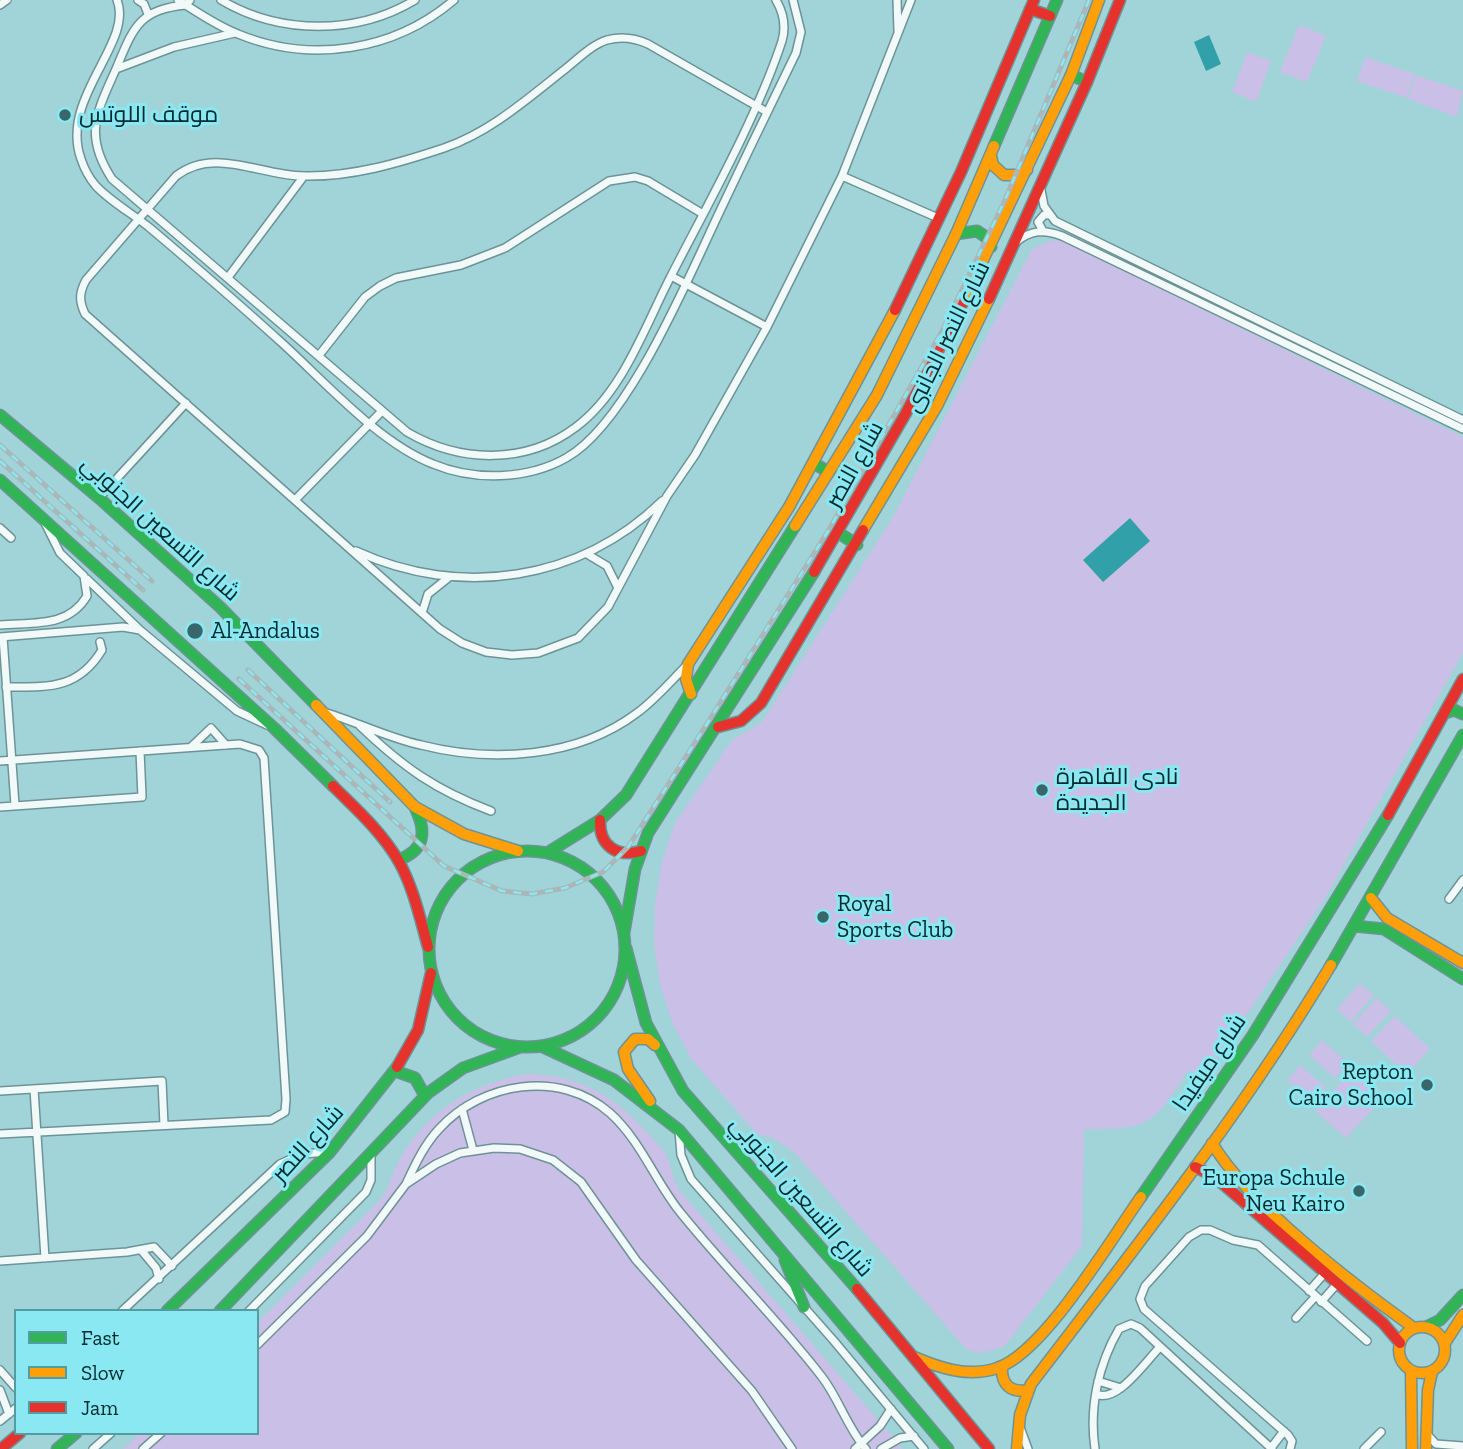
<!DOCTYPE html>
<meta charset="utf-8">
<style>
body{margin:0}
#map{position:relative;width:1463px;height:1449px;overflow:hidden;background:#a1d4d9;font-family:"Zilla Slab",serif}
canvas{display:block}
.legend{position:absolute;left:14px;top:1309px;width:245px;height:126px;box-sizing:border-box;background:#89e8f1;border:2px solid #529ca3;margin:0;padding:9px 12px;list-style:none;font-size:21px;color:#002b2f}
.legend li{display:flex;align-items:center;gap:14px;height:35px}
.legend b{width:35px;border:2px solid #529ca3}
</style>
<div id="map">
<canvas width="1463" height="1449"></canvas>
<ul class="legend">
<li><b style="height:9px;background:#30b455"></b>Fast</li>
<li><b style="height:9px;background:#ff9f0a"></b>Slow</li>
<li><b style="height:9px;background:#e5322d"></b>Jam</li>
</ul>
</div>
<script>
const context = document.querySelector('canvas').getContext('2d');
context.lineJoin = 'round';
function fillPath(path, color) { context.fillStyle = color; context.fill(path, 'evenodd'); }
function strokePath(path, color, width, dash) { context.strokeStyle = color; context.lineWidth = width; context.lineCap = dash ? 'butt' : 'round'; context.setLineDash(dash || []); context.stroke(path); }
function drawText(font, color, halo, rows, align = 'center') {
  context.font = font + ' "Zilla Slab",Cairo,serif'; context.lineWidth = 6; context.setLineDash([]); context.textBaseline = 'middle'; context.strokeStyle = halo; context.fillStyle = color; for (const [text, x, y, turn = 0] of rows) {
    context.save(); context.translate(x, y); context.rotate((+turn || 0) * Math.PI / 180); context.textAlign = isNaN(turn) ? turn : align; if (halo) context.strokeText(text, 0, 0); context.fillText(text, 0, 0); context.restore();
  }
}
fillPath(new Path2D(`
 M 1299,25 L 1326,36 L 1307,82 L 1280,72 Z
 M 1247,52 L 1271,61 L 1256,102 L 1232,92 Z
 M 1365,57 L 1415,74 L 1407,98 L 1357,81 Z
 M 1416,75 L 1463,91 L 1457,117 L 1408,99 Z
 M 1061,240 L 1463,437 L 1463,653 L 1325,898 L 1203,1080 L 1188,1070 C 1154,1125 1149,1130 1084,1129 L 1082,1246 L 1004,1347 L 980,1353 L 967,1350 L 794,1152 L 775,1139 L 757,1134 L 692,1060 L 673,1024 L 660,985 L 654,944 L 655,903 L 662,862 L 675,823 L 732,740 L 762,722 L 892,519 L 1032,249 L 1050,241 Z
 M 1360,983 L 1374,995 L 1351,1022 L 1337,1009 Z
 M 1377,998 L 1391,1011 L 1367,1037 L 1353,1024 Z
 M 1395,1016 L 1430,1049 L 1407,1074 L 1371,1041 Z
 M 1322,1040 L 1348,1063 L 1335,1078 L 1309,1055 Z
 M 1300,1065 L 1326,1088 L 1313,1103 L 1287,1080 Z
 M 1354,1068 L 1385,1096 L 1346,1138 L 1315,1111 Z
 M 525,1074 C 575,1074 611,1093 645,1130 C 652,1138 661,1146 666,1155 C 672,1167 672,1180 680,1191 L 903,1449 L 123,1449 L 140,1433 L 257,1433 L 257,1323 L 381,1199 C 391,1184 395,1165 405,1150 C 434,1107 474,1084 525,1074 Z`), '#cabfe6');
fillPath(new Path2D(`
 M 1209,35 L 1221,64 L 1206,71 L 1194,42 Z
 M 1130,518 L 1150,541 L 1103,582 L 1083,560 Z`), '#32a0a8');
const street = new Path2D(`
 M 117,0 C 134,43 59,98 81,159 C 84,168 89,178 96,186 C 111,202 133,214 150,228 C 195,266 239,304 282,343 C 325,382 379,443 433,464 C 474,481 527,480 566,458 C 628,424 689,276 720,211 C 745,158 770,106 796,53 L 801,32 L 793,0
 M 138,0 L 144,4 L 148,14
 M 178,0 C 197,12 217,26 238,34 C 311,64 394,51 454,0
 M 190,0 L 186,5 C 138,9 133,29 116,69 C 97,112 83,135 112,179 L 407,432 C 460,463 526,465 576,427 C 623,392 645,326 671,276 C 708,204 757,117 782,41 C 786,27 783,12 776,0
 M 221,0 C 280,35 357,35 415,0
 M 897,0 L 898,31
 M 0,5 L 7,0
 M 116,69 L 174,47 L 235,33
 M 767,112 L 648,44 C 635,38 622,36 607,40 C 591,45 577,60 564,70 C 526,100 490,132 444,148 C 399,163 352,177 304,176 C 260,176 214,146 176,176 L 86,280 C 79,293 79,301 85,314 L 440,629 L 462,643 L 486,652 L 512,655 L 538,653 L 578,638 L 608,607 L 667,496 L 695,455 L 767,327 L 842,176 L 911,0
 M 842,176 L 938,218
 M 1041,190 L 1044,206 L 1055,221 L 1463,420
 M 1043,231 L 1038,222 L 1044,215 L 1049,215
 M 1016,242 C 1031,230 1044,229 1062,236 L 1463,429
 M 229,276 L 304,176
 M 671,276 L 767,327
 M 320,354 L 365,297 L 380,286 L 396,278 L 461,265 L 505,248 L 609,181 L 635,177 L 648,181 L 703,214
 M 99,498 L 186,403
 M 295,500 L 382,411
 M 0,528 L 11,538
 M 356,551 C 460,599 580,581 662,501
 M 587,554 L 607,566 L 618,588
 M 87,579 L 139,629
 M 422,613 L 428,594 L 448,578
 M 0,625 C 33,622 68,628 87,596 L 84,576 L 60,553 L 45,523
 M 0,637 L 123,627 L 140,630 L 237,711 L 267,725
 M 3,637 L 15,805
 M 6,687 C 47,687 78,690 102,650 L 100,642
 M 324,712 C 357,722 388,738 421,745 C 492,763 577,758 637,713 C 656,699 671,681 687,665
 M 360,726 C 403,767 435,790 491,811
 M 191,747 L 211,728 L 226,745
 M 0,761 L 240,744 L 259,750 L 264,758 L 286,1099 L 285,1112 L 271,1120 L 0,1134
 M 0,807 L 142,797 L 140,751
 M 1449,899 L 1463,880
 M 34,1089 L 45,1258
 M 0,1091 L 162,1081 L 164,1125
 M 462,1109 L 473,1150
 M 679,1131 L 681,1155 L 691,1179 L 834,1341 L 924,1449
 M 406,1184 C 415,1165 424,1145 439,1129 C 482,1082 560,1069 610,1113 C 641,1141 655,1181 680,1212 C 726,1269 778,1320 822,1377 C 839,1399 848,1429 866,1449
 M 142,1251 L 156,1268 L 159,1279
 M 0,1261 L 127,1252 L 154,1247 L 172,1266
 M 1309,1291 L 1325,1273
 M 1321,1302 L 1337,1284
 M 122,1311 L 280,1164 L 302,1154 L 329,1152
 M 249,1311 L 366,1192 L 371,1180 L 371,1154
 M 1296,1318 L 1315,1297
 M 257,1345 L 367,1236 L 406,1184 L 436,1164 L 460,1153 L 494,1148 L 520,1149 L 553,1160 L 581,1182 L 636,1260 L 752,1391 L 792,1449
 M 0,1370 L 16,1388
 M 1098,1381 L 1121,1388
 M 0,1390 L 9,1414
 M 1096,1394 C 1117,1404 1145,1362 1160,1347
 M 0,1421 L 16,1408
 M 1021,1430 L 1028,1449
 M 1427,1434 L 1436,1444 L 1463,1446
 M 1271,1448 L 1284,1431
 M 93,1449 L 111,1433
 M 143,1449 L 161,1433
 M 855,1449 L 880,1426 L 891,1409
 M 881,1449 L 900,1438 L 914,1436
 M 1095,1449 C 1089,1408 1098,1365 1119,1329 L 1131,1324 L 1140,1328 L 1272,1449
 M 1290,1449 L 1292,1441 L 1288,1435 L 1144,1309 L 1140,1299 L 1145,1286 L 1189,1237 L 1201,1230 L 1210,1230 L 1233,1240 L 1258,1245 L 1367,1341
 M 1364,1449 L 1381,1432`);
const fast = new Path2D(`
 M 1071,75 L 1087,82
 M 994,146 L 1057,0
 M 956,234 L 977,231 L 986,237 L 991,247
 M 0,415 L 99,498 L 220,607 L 316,705
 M 813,463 L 829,472
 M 0,480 L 274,728 L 333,786
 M 839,533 L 857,545
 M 1445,713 L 1454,710 L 1463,714
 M429 949a98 98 0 1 1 196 0a98 98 0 1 1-196 0Z
 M 547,853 L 600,820 L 626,795 L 795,526
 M 398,860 C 424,851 427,833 416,810
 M 1354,926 L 1384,929 L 1463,979
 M 624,933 L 635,869 L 648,833 L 814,572
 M 626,948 L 646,1023 L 683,1091 L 857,1289
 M 1331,965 L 1463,735
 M 541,1046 L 614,1080 L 679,1130 L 948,1449
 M 395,1071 L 415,1078 L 425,1096
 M 1141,1197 L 1253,1035 L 1388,815
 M 785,1260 L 804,1307
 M 167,1311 L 330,1152 L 397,1067
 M 220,1311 L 428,1093 L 463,1068 L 518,1048
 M 1426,1327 L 1440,1320 L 1463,1295
 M 57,1449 L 76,1433`);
const slow = new Path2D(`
 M 991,156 L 993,165 L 1004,175 L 1018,175 L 1027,170
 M 963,302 L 1071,75 L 1099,0
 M 795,526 L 877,395 L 956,234 L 994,146
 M 863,530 L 937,406 L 989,299
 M 691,694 L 686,679 L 688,664 L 789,507 L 895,310
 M 316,705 L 415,807 L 464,834 L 518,851
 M 1371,898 L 1387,918 L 1463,963
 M 650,1101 L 628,1069 L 624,1052 L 635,1039 L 648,1039 L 655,1045
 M 1212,1143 C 1249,1205 1354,1285 1414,1328
 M1399 1350a23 23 0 1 1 46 0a23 23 0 1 1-46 0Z
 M 1445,1343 L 1463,1315
 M 914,1357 C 940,1368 969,1378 997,1368 C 1044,1353 1111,1239 1141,1197
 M 1002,1367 C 1001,1385 1011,1393 1028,1390
 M 1411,1371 L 1412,1449
 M 1017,1449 L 1020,1415 L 1031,1384 C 1135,1248 1243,1112 1331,965
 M 1426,1449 L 1428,1390 L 1432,1372`);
const jam = new Path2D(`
 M 1030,9 L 1050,16
 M 989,299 L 1087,82 L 1120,0
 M 895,310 L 961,172 L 1034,0
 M 814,572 L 906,413 L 963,302
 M 718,727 L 741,721 L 761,703 L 863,530
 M 333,786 C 356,809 381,831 398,860 C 413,886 420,918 428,947
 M 1388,815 L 1463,679
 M 600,820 C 599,846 617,858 641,851
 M 397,1067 L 418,1030 L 431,973
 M 1195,1167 L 1215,1177 L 1383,1323 L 1400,1343
 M 857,1289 L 989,1449
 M 1,1449 L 20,1433`);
strokePath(street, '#6d9396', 10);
strokePath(fast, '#6d9396', 13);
strokePath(slow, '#6d9396', 13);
strokePath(jam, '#6d9396', 13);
strokePath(street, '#f1f9f9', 7);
strokePath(fast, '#30b455', 10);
strokePath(slow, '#ff9f0a', 10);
strokePath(jam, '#e5322d', 10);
const rail = new Path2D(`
 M 0,445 L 152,581
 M 0,461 L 143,590
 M 248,670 L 390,802
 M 239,679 L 444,866 L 502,891 L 532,894 L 565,888 L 603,872 L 628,847 L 708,722 L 828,531 L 941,333 L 1005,200 L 1089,0`);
strokePath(rail, '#a9b7b9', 5);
strokePath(rail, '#89e8f1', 2.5, [8]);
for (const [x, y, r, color] of [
 [65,115,7,"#38666a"],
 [195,631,9,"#38666a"],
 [1042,790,7,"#38666a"],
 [823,917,7,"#38666a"],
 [1427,1085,7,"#38666a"],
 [1359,1191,7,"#38666a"]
]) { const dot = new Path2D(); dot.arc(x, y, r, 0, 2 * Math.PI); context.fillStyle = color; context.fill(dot); strokePath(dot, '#89e8f1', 2.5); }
drawText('23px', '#002b2f', '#89e8f1', [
 ["موقف اللوتس",79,115],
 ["Al-Andalus",211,631],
 ["نادى القاهرة",1056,777],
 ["الجديدة",1056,803],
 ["Royal",837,904],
 ["Sports Club",837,930],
 ["Repton",1413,1072,"right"],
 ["Cairo School",1413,1098,"right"],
 ["Europa Schule",1345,1178,"right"],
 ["Neu Kairo",1345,1204,"right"]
], 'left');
drawText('23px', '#002b2f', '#89e8f1', [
 ["شارع النصر الجانبى",948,337,-64],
 ["شارع النصر",855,465,-61],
 ["شارع التسعين الجنوبي",160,529,42],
 ["شارع ميفيدا",1210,1063,-56],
 ["شارع النصر",308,1144,-48],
 ["شارع التسعين الجنوبي",801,1197,49]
]);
</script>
